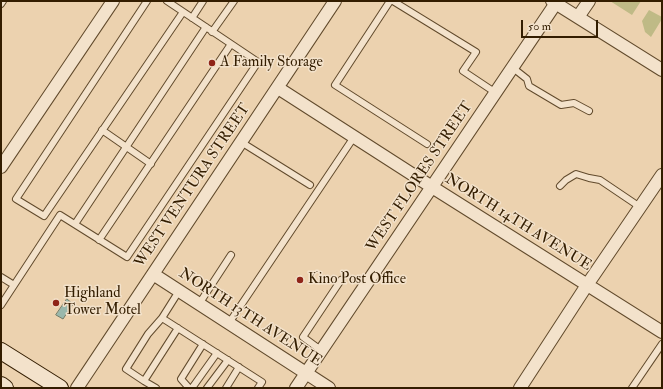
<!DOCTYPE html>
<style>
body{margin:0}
#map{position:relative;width:663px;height:389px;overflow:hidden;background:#ecd2af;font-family:"IM FELL Double Pica",serif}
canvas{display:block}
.frame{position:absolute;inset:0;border:2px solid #331d00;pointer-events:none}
.scale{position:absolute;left:521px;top:20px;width:77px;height:18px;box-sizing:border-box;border:2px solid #331d00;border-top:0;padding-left:5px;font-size:12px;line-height:14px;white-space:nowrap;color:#331d00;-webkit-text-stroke:3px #f3e2cb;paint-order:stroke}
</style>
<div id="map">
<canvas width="663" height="389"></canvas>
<div class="frame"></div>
<div class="scale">50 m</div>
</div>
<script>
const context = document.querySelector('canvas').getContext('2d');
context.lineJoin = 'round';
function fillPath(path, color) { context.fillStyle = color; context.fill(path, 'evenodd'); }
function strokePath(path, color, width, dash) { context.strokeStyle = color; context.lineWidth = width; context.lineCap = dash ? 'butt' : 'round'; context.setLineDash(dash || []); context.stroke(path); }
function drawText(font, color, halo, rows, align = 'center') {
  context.font = font + ' "IM FELL Double Pica",serif'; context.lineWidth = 3; context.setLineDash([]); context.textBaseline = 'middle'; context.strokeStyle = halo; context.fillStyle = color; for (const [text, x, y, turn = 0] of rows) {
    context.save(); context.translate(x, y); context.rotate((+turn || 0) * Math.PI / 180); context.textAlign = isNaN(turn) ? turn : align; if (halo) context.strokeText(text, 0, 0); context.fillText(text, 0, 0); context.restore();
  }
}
fillPath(new Path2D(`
 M 610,1 L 641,1 L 632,15 Z
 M 649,10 L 662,17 L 662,19 L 651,37 L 645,32 L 642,21 Z`), '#bfba86');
const water = new Path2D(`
 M 67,299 L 73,304 L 63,319 L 56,315 Z`);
fillPath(water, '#99b8ac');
strokePath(water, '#707a67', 1);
const lane = new Path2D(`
 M 147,1 L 16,199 L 44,216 L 183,12
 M 390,1 L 335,85 L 427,144
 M 393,1 L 476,52 L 463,71 L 496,93
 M 1,4 L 3,1
 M 192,18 L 203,1
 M 212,32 L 234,1
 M 513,68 L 527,79 L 529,86 L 561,105 L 574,103 L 589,111
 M 102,130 L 151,164
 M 241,142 L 310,185
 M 560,186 L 566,180 L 576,174 L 589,178 L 600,180 L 640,207
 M 75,224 L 206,27
 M 99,240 L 231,44
 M 1,277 L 14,285
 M 179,291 L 162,318 L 262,382 L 258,388
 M 199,304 L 231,255
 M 1,305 L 60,215 L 127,257 L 258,62 L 167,1
 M 229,323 L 354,137
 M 322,351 L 303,337 L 341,280
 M 144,381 L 126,369 L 148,334 L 162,318
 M 156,388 L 144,381 L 178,328
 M 189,388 L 181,379 L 203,344
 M 192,388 L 217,353
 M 207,388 L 228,360
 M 226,388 L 239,367
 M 632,388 L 662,344`);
const street = new Path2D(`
 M 552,1 L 662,70
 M 578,17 L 589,1
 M 278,88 L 432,187 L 662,332
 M 1,167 L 113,1
 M 153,274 L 329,388
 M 77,388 L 335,1
 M 296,388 L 556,3
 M 520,388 L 587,285 L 662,175`);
const secondary = new Path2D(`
 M 1,351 L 60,388
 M 1,385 L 5,388`);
strokePath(lane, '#614a2c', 8);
strokePath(street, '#614a2c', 14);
strokePath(secondary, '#331d00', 18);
strokePath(lane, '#f3e2cb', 6);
strokePath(street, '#f3e2cb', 12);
strokePath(secondary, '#f3e2cb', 16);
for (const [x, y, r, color] of [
 [212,63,4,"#8f2418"],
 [300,280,4,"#8f2418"],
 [56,303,4,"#8f2418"]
]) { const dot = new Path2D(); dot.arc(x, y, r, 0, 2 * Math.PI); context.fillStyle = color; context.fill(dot); strokePath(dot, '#f3e2cb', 1.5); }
drawText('15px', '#331d00', '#f3e2cb', [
 ["A Family Storage",220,63],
 ["Kino Post Office",308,280],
 ["Highland",64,294],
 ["Tower Motel",64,311]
], 'left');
drawText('15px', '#331d00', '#f3e2cb', [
 ["WEST FLORES STREET",420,177,-56],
 ["WEST VENTURA STREET",193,186,-56],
 ["NORTH 14TH AVENUE",518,223,32],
 ["NORTH 13TH AVENUE",250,318,33]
]);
</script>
